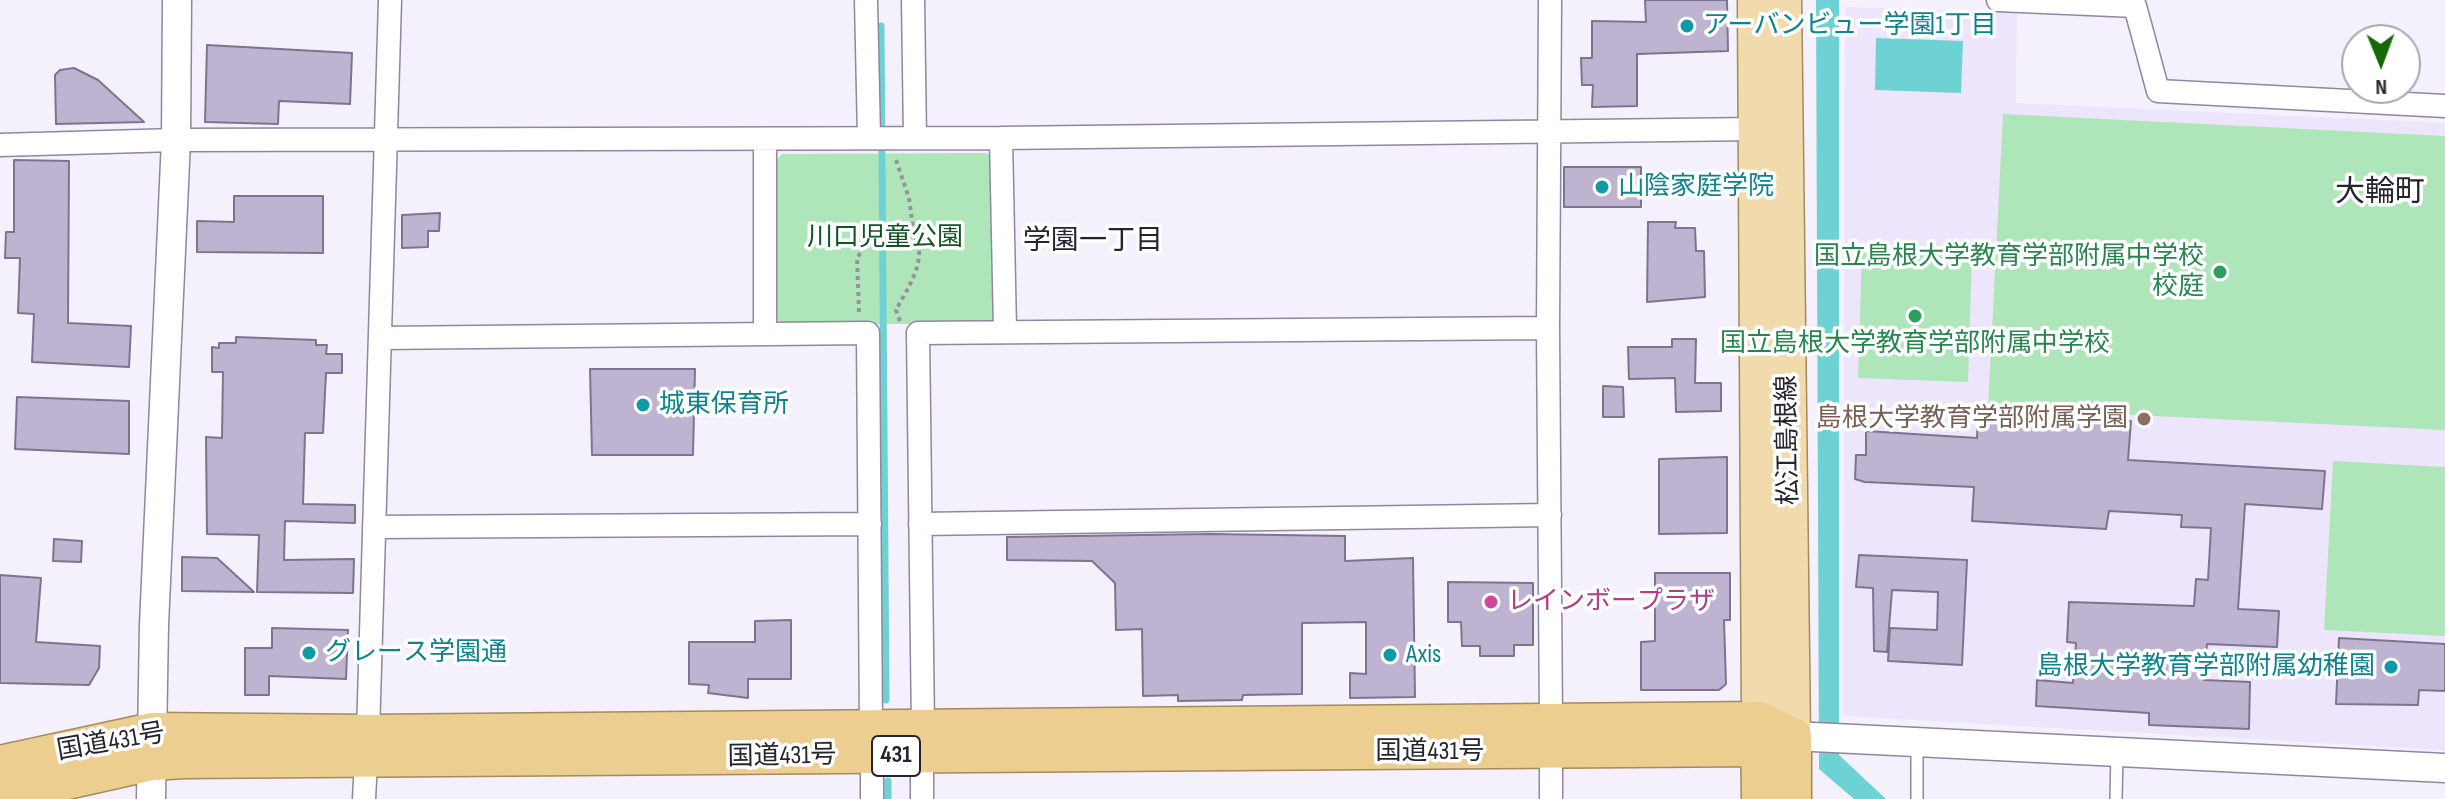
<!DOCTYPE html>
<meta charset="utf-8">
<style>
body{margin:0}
#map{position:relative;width:2445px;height:799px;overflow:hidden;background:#f4f0fc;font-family:"Sofia Sans Condensed",sans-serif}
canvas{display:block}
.north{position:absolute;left:2341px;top:24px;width:80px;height:80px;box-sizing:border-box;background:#fff;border:2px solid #a9a7ab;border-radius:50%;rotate:179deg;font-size:22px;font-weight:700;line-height:32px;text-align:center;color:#27232e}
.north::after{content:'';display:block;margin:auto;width:28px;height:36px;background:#186808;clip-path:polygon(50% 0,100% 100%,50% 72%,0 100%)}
</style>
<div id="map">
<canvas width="2445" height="799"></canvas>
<div class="north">N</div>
</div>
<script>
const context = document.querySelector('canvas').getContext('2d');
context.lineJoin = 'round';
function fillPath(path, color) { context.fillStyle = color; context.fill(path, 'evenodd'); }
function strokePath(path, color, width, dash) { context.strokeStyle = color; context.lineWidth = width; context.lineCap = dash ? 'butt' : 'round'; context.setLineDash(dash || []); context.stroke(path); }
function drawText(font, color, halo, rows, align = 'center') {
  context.font = font + ' "Sofia Sans Condensed","Noto Sans JP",sans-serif'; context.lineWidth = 7; context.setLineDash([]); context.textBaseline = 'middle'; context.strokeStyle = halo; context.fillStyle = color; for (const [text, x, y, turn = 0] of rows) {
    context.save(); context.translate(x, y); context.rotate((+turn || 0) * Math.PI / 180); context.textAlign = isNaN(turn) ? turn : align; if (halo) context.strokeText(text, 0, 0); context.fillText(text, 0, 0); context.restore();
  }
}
fillPath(new Path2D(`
 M 1845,7 L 2017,12 L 2016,103 L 2445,123 L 2445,750 L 1843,716 Z`), '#ede5fb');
fillPath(new Path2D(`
 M 2003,114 L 2445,136 L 2445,430 L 1988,408 Z
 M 986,153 L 991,156 L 994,315 L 990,324 L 782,324 L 776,318 L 776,161 L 782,154 Z
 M 1862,251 L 1972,255 L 1968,382 L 1858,378 Z
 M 2333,461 L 2445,467 L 2445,636 L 2324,630 Z`), '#afe6b9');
fillPath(new Path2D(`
 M 1816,0 L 1839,0 L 1839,755 L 1886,799 L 1854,799 L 1819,769 Z
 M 1876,38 L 1963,41 L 1961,93 L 1875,90 Z`), '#6ed2d4');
strokePath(new Path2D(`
 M 881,26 L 886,700
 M 888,781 L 888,799`), '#6ed2d4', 7);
const building = new Path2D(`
 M 1645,0 L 1727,0 L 1728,51 L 1637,54 L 1637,106 L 1592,107 L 1593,85 L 1582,85 L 1581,58 L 1592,58 L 1592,21 L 1646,22 Z
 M 207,45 L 352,53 L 350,104 L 279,101 L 278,124 L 205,122 Z
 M 74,68 L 98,80 L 144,122 L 56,124 L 55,75 L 60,70 Z
 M 14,160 L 69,161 L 68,323 L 131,326 L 129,367 L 32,362 L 34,314 L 18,313 L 20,258 L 5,258 L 6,232 L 14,232 Z
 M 1564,167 L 1641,167 L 1641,207 L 1564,207 Z
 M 234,196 L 323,196 L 323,253 L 197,252 L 197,221 L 234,222 Z
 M 440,213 L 439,231 L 428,231 L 428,247 L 402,248 L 402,215 Z
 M 1648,222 L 1676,222 L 1675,228 L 1695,228 L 1696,251 L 1704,251 L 1705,297 L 1647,302 Z
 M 236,337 L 316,340 L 316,345 L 327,345 L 326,354 L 342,354 L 342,373 L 326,373 L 323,433 L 305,433 L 303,504 L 355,505 L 355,523 L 285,521 L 284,560 L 354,559 L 353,593 L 257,592 L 259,535 L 207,534 L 206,437 L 222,438 L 223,372 L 212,372 L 212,347 L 219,348 L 219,343 L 236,343 Z
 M 1672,339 L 1696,339 L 1695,383 L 1721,383 L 1721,411 L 1676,412 L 1675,378 L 1629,379 L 1628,347 L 1672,347 Z
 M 590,369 L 695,369 L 693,455 L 592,455 Z
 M 1603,386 L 1623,387 L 1624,417 L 1603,417 Z
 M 17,397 L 129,401 L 129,454 L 15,449 Z
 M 1978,415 L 2093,422 L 2094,418 L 2131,421 L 2128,460 L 2325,471 L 2322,509 L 2245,504 L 2238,609 L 2279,611 L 2277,647 L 2207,644 L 2204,680 L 2250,682 L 2249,729 L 2149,725 L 2149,713 L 2036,706 L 2037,680 L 2073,683 L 2076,643 L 2067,642 L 2069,602 L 2194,606 L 2196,579 L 2208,580 L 2211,528 L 2181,527 L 2182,515 L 2109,511 L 2106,529 L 1972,521 L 1974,487 L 1865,482 L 1855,479 L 1856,455 L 1866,455 L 1866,431 L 1977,438 Z
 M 1727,457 L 1727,533 L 1659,534 L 1659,459 Z
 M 1210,534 L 1345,536 L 1345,561 L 1413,558 L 1415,697 L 1350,698 L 1350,673 L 1366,674 L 1366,622 L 1302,623 L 1302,694 L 1243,695 L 1242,700 L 1178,701 L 1178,695 L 1143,696 L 1142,629 L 1116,630 L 1115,583 L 1092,561 L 1007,560 L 1007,537 Z
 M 54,539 L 82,541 L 81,562 L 53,561 Z
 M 1859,555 L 1967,560 L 1962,665 L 1888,661 L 1890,628 L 1937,630 L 1938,592 L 1892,590 L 1887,652 L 1874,651 L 1873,588 L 1856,587 Z
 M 182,557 L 217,558 L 254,592 L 182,591 Z
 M 1655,573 L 1730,573 L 1730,620 L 1724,620 L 1726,684 L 1719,690 L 1641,690 L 1641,642 L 1655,641 Z
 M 0,575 L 41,578 L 36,642 L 100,646 L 99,668 L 89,685 L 0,683 Z
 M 1448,582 L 1533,583 L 1533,645 L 1514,645 L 1514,656 L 1480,656 L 1480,646 L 1462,646 L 1461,622 L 1448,622 Z
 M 791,620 L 791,679 L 748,679 L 748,698 L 708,693 L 709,685 L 689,684 L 689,642 L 755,642 L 755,621 Z
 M 272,628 L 348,630 L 346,679 L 269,676 L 269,695 L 245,695 L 245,648 L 272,648 Z
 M 2339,638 L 2445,644 L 2445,691 L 2419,690 L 2418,705 L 2336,704 Z`);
fillPath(building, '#beb4d1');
strokePath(building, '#7d748e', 2);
const service = new Path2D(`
 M 1917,741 L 1917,799
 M 2116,799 L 2117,753`);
const minor = new Path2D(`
 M 866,0 L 869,137
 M 913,0 L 915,137
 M 1550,0 L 1548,328 L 1551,722 L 1558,733
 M 1998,0 L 2135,6 L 2158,91 L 2445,106
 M 1001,138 L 1005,330
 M 765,139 L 765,331
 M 0,145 L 176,140 L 1001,138 L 1756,129
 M 380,338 L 868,333 L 871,729
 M 920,524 L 1550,515
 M 374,527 L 870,524
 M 923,728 L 918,333 L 1548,328
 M 368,733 L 390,0
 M 1551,751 L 1551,799
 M 872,756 L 872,799
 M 922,756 L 922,799
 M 364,799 L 366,761`);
const tertiary = new Path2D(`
 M 1793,736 L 2445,768
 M 151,799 L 154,625 L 176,140 L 177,0`);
const primary = new Path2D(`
 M 1755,0 L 1759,720
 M 1784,0 L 1793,736`);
const trunk = new Path2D(`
 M 1759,725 L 1760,799
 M 1793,736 L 1793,799
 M 0,764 L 152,731 L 368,733 L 1759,720 L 1793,736
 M 0,796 L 152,762 L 184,760 L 1759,748 L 1793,736`);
strokePath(service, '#9086a2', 14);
strokePath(minor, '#9086a2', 25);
strokePath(tertiary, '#9086a2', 31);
strokePath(primary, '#a48a5c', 37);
strokePath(trunk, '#a48a5c', 39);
strokePath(new Path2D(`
 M 859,312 L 857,258 L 865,246 L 914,235 L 909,198 L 896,160
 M 900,321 L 896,310 C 907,289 929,259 914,235`), '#96929d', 4, [4, 4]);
strokePath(service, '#fff', 11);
strokePath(minor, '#fff', 22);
strokePath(tertiary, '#fff', 28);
strokePath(primary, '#f1daac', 34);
strokePath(trunk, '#ecce90', 36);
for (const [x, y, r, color] of [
 [1687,26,8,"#0f9aa8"],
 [1602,187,8,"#0f9aa8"],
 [2220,272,8,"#2e9e5b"],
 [1915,316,8,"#2e9e5b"],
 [643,405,8,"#0f9aa8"],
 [2144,419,8,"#8d6e63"],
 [1491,602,8,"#d1479c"],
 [309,653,8,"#0f9aa8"],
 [1390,655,8,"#0f9aa8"],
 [2391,667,8,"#0f9aa8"]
]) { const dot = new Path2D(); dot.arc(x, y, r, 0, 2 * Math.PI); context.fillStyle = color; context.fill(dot); strokePath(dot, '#fff', 3); }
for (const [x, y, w] of [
 [896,756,48]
]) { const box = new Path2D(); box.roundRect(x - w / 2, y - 20, w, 40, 6); context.fillStyle = '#fff'; context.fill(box); strokePath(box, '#27232e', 2); }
drawText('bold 24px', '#27232e', null, [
 ["431",896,756]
]);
drawText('26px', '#0d838f', '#fff', [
 ["アーバンビュー学園1丁目",1703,26],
 ["山陰家庭学院",1618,187],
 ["城東保育所",659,405],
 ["グレース学園通",325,653],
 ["Axis",1406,655],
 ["島根大学教育学部附属幼稚園",2375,667,"right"]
], 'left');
drawText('26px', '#105426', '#fff', [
 ["川口児童公園",885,238]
]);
drawText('26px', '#27864d', '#fff', [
 ["国立島根大学教育学部附属中学校",2204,257],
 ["校庭",2204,287],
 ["国立島根大学教育学部附属中学校",1915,344,"center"]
], 'right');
drawText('26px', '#785e54', '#fff', [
 ["島根大学教育学部附属学園",2128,419]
], 'right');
drawText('26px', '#27232e', '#fff', [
 ["松江島根線",1789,440,-91],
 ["国道431号",111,743,-10],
 ["国道431号",1430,752],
 ["国道431号",782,757,-1]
]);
drawText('26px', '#b23c85', '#fff', [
 ["レインボープラザ",1507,602]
], 'left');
drawText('28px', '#27232e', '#fff', [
 ["学園一丁目",1093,242]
]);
drawText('30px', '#27232e', '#fff', [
 ["大輪町",2380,193]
]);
</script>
